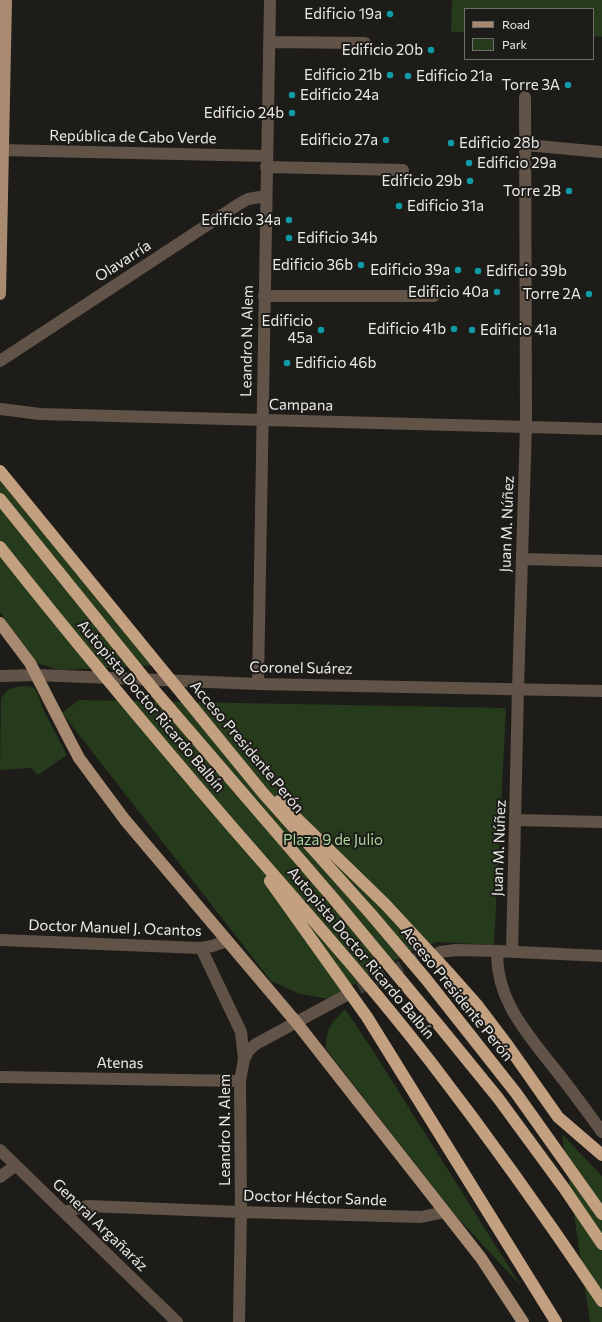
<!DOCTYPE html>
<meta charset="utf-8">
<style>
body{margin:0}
#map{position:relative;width:602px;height:1322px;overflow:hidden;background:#1e1c19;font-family:Commissioner,sans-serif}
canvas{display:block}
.legend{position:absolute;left:464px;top:8px;width:130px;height:52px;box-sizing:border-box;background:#1e1c19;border:1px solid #706e6c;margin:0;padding:5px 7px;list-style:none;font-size:12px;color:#eceae8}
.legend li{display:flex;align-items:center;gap:8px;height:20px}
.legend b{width:20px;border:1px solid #706e6c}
</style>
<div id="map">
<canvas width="602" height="1322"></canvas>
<ul class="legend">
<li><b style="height:5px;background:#a78a70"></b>Road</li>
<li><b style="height:11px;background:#263a1c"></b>Park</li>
</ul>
</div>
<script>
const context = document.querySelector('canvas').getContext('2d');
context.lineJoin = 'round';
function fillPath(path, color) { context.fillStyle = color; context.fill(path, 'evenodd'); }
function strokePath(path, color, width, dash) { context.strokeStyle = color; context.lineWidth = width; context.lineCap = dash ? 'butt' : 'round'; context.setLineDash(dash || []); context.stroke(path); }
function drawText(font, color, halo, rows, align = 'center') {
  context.font = font + ' Commissioner,sans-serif'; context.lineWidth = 4; context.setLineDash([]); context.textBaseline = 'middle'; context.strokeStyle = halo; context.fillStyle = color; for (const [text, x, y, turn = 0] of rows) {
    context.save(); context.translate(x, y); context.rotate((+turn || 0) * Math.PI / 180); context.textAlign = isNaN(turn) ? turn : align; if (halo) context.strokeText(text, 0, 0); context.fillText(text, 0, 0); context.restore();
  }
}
fillPath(new Path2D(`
 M 452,0 L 602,0 L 602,37 L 593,36 L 593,9 L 465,9 L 465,32 L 451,32 Z
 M 0,465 L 164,665 L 59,670 L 37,663 L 0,612 Z
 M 28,686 L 34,688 L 38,694 L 43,709 L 67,755 L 38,775 L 31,768 L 0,770 L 1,698 C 10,686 14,687 28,686 Z
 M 79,700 L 506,708 L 494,945 L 437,942 L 410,952 L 329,999 L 300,994 L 271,981 L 62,713 Z
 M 345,1009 L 370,1046 L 521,1286 L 456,1216 L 326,1049 C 326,1027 331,1024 345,1009 Z
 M 562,1134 L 602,1176 L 602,1322 L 590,1322 Z`), '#263a1c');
strokePath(new Path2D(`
 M 343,997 L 422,956 L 439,952`), '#3d3b38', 12, [12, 6]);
strokePath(new Path2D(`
 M 269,42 L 365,43
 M 526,145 L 602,152
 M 0,150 L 266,156
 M 266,167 L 403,170
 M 264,296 L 434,296
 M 0,361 L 239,204 L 248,199 L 266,196
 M 0,409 L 40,414 L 602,429
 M 522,559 L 602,561
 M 0,676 L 37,675 L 258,684 L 602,691
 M 258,684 L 270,0
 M 516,820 L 602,822
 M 0,940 L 201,948 L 212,946 L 227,941
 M 201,948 L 241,1032 L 244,1059 L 240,1081 L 241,1212 L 239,1322
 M 497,951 C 496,1000 526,1032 554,1068 C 571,1089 586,1110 602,1132
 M 440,952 L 456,950 L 497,951 L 602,956
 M 512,952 L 518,689 L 526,426 L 525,97
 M 244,1059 L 249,1050 L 256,1044 L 343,997
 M 0,1077 L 240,1081
 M 0,1150 L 177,1322
 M 0,1177 L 15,1166
 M 64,1212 L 87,1206 L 241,1212 L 421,1217 L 445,1212`), '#615347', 12);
strokePath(new Path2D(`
 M 0,294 L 6,0
 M 0,623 L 30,663 L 69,739 L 79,758 L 93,777 L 125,820 L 296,1022 L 481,1258 L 523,1322`), '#a78a70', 12);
strokePath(new Path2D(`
 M 0,471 L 263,793 L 370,913 L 426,979 L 516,1093 L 602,1214
 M 0,499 L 154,690 L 333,898 L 441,1028 L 498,1098 L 564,1188 L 602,1244
 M 0,547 C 75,642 153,735 232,827 C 299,904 367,980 430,1061 C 490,1139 547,1219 602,1301
 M 279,801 L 385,904 L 448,972 L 478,1006 L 506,1043 L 558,1117 L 602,1155
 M 270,881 L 367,1017 L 556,1322`), '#c3a080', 12);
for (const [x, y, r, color] of [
 [390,14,4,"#0f9aa8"],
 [431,50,4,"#0f9aa8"],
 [390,75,4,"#0f9aa8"],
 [408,76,4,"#0f9aa8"],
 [568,85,4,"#0f9aa8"],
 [292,95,4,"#0f9aa8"],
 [292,113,4,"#0f9aa8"],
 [386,140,4,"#0f9aa8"],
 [451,143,4,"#0f9aa8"],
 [469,163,4,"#0f9aa8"],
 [470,181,4,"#0f9aa8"],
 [569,191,4,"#0f9aa8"],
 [399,206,4,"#0f9aa8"],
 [289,220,4,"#0f9aa8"],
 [289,238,4,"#0f9aa8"],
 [361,265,4,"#0f9aa8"],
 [458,270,4,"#0f9aa8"],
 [478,271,4,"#0f9aa8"],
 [497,292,4,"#0f9aa8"],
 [589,294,4,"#0f9aa8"],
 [454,329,4,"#0f9aa8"],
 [321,330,4,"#0f9aa8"],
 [472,330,4,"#0f9aa8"],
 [287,363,4,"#0f9aa8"]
]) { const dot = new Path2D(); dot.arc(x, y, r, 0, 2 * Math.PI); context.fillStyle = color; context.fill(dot); strokePath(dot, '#1e1c19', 1.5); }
drawText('15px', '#eceae8', '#1e1c19', [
 ["Edificio 19a",382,14],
 ["Edificio 20b",423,50],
 ["Edificio 21b",382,75],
 ["Edificio 21a",416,76,"left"],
 ["Torre 3A",560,85],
 ["Edificio 24a",300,95,"left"],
 ["Edificio 24b",284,113],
 ["Edificio 27a",378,140],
 ["Edificio 28b",459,143,"left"],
 ["Edificio 29a",477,163,"left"],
 ["Edificio 29b",462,181],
 ["Torre 2B",561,191],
 ["Edificio 31a",407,206,"left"],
 ["Edificio 34a",281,220],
 ["Edificio 34b",297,238,"left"],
 ["Edificio 36b",353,265],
 ["Edificio 39a",450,270],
 ["Edificio 39b",486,271,"left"],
 ["Edificio 40a",489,292],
 ["Torre 2A",581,294],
 ["Edificio",313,321],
 ["45a",313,338],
 ["Edificio 41b",446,329],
 ["Edificio 41a",480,330,"left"],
 ["Edificio 46b",295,363,"left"]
], 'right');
drawText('15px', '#eceae8', '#1e1c19', [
 ["República de Cabo Verde",133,137,1],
 ["Olavarría",123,261,-33],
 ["Leandro N. Alem",247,341,-89],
 ["Campana",301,405,1],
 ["Juan M. Núñez",507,524,-88],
 ["Coronel Suárez",301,668,1],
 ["Autopista Doctor Ricardo Balbín",151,706,50],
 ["Acceso Presidente Perón",247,747,50],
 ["Juan M. Núñez",499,848,-88],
 ["Doctor Manuel J. Ocantos",115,928,2],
 ["Autopista Doctor Ricardo Balbín",361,953,50],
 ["Acceso Presidente Perón",457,994,51],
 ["Atenas",120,1063,1],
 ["Leandro N. Alem",225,1130,-90],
 ["Doctor Héctor Sande",315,1198,2],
 ["General Argañaráz",100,1225,44]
]);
drawText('15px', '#acd59a', '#1e1c19', [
 ["Plaza 9 de Julio",333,840]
]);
</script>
